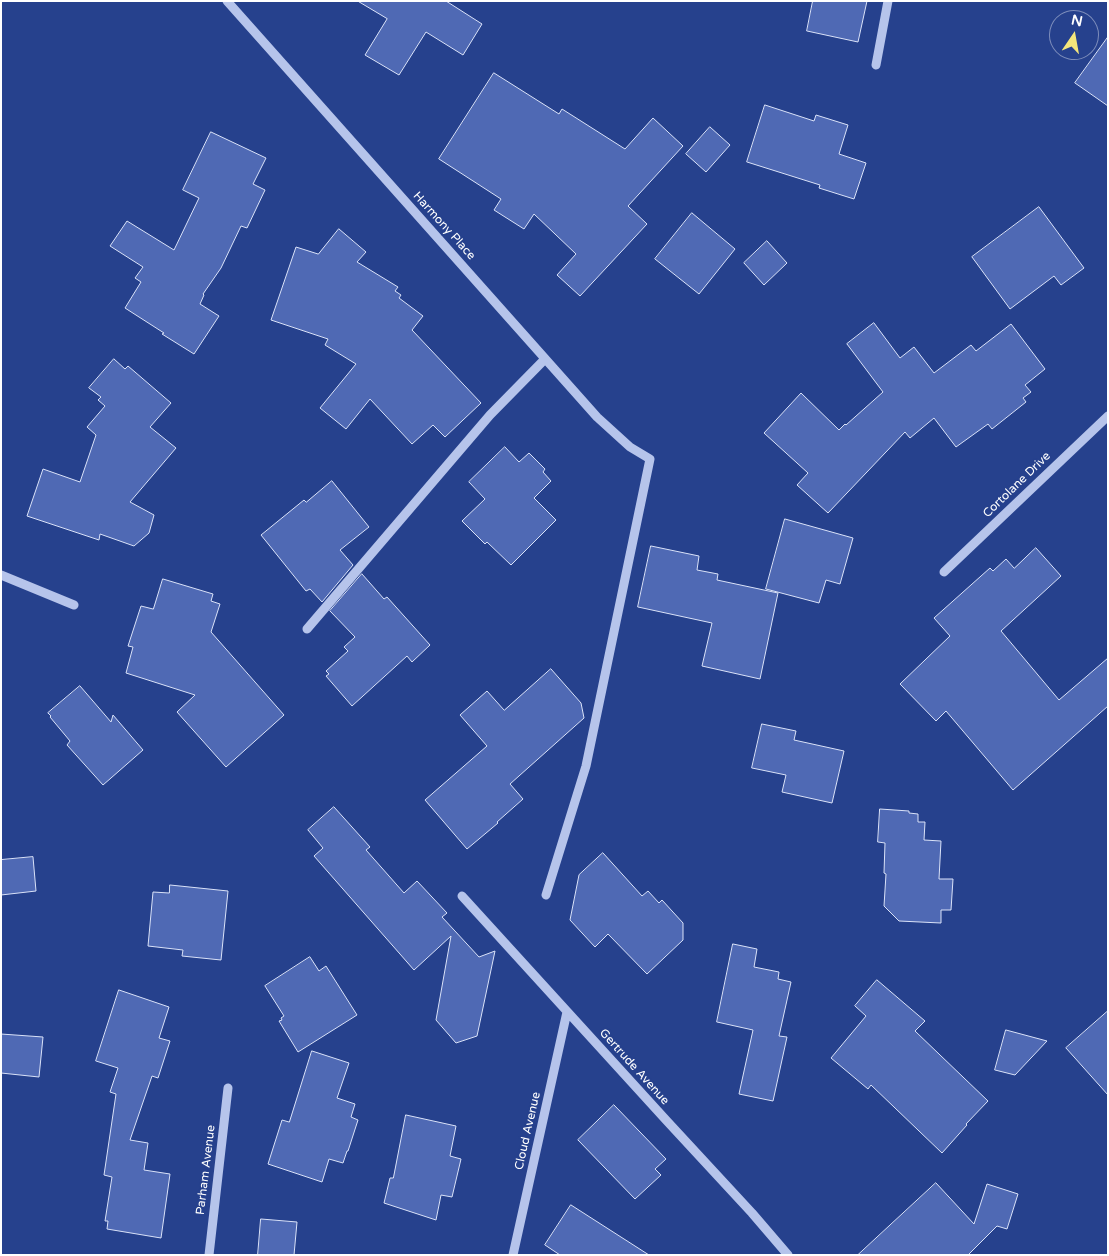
<!DOCTYPE html>
<style>
body{margin:0}
#map{position:relative;width:1109px;height:1256px;overflow:hidden;background:#26418d;font-family:"Varela Round",sans-serif}
canvas{display:block}
.frame{position:absolute;inset:0;border:2px solid #fff;pointer-events:none}
.north{position:absolute;left:1049px;top:10px;width:50px;height:50px;box-sizing:border-box;background:#26418d;border:1px solid #7d8dbb;border-radius:50%;rotate:12deg;font-size:14px;font-weight:700;line-height:20px;text-align:center;color:#fff}
.north::after{content:'';display:block;margin:auto;width:18px;height:22px;background:#f4e67b;clip-path:polygon(50% 0,100% 100%,50% 72%,0 100%)}
</style>
<div id="map">
<canvas width="1109" height="1256"></canvas>
<div class="frame"></div>
<div class="north">N</div>
</div>
<script>
const context = document.querySelector('canvas').getContext('2d');
context.lineJoin = 'round';
function fillPath(path, color) { context.fillStyle = color; context.fill(path, 'evenodd'); }
function strokePath(path, color, width, dash) { context.strokeStyle = color; context.lineWidth = width; context.lineCap = dash ? 'butt' : 'round'; context.setLineDash(dash || []); context.stroke(path); }
function drawText(font, color, halo, rows, align = 'center') {
  context.font = font + ' "Varela Round",sans-serif'; context.lineWidth = 4; context.setLineDash([]); context.textBaseline = 'middle'; context.strokeStyle = halo; context.fillStyle = color; for (const [text, x, y, turn = 0] of rows) {
    context.save(); context.translate(x, y); context.rotate((+turn || 0) * Math.PI / 180); context.textAlign = isNaN(turn) ? turn : align; if (halo) context.strokeText(text, 0, 0); context.fillText(text, 0, 0); context.restore();
  }
}
const building = new Path2D(`
 M 358,1 L 446,1 L 482,24 L 463,55 L 426,32 L 399,75 L 365,55 L 387,19 Z
 M 813,1 L 867,1 L 858,42 L 807,31 Z
 M 1108,37 L 1108,106 L 1075,83 Z
 M 494,73 L 559,114 L 562,109 L 625,149 L 653,118 L 683,146 L 628,206 L 647,224 L 580,296 L 557,275 L 576,254 L 534,214 L 524,229 L 494,210 L 501,199 L 439,159 Z
 M 765,105 L 814,121 L 816,115 L 848,125 L 839,154 L 866,163 L 854,199 L 819,188 L 820,185 L 747,162 Z
 M 710,127 L 730,145 L 706,172 L 686,154 Z
 M 211,132 L 266,158 L 253,184 L 265,190 L 247,228 L 241,226 L 221,268 L 203,294 L 204,295 L 200,304 L 219,316 L 194,354 L 162,334 L 164,333 L 125,308 L 141,282 L 135,278 L 143,267 L 110,246 L 127,221 L 174,250 L 199,198 L 183,190 Z
 M 1039,207 L 1084,268 L 1061,285 L 1054,276 L 1010,309 L 972,257 Z
 M 692,213 L 735,249 L 699,294 L 655,259 Z
 M 339,229 L 366,252 L 357,262 L 398,287 L 395,291 L 401,295 L 399,298 L 423,316 L 412,330 L 481,403 L 445,437 L 433,425 L 412,444 L 370,399 L 346,429 L 320,408 L 356,364 L 325,345 L 328,339 L 271,320 L 296,247 L 318,254 Z
 M 767,241 L 787,263 L 764,285 L 744,263 Z
 M 874,323 L 900,358 L 914,347 L 934,373 L 971,345 L 976,351 L 1011,324 L 1045,369 L 1025,385 L 1031,392 L 1023,398 L 1026,402 L 992,429 L 988,424 L 956,447 L 934,418 L 910,438 L 905,432 L 828,513 L 797,485 L 808,473 L 764,433 L 801,393 L 839,430 L 845,424 L 846,425 L 883,392 L 847,344 Z
 M 114,359 L 125,369 L 128,366 L 171,403 L 150,427 L 176,448 L 130,502 L 154,515 L 149,533 L 134,546 L 100,534 L 99,540 L 27,516 L 43,469 L 80,482 L 96,435 L 87,427 L 105,406 L 98,400 L 101,397 L 89,388 Z
 M 505,447 L 519,462 L 529,453 L 545,469 L 543,472 L 551,481 L 534,498 L 556,520 L 511,565 L 487,542 L 485,544 L 462,521 L 485,499 L 469,482 Z
 M 332,481 L 369,527 L 340,550 L 353,565 L 322,602 L 310,589 L 306,591 L 261,535 L 304,500 L 306,502 Z
 M 785,519 L 853,538 L 840,584 L 826,580 L 819,603 L 766,589 Z
 M 651,546 L 699,556 L 697,570 L 718,574 L 717,580 L 778,593 L 760,679 L 702,666 L 712,623 L 638,607 Z
 M 1036,548 L 1061,576 L 1001,631 L 1059,700 L 1108,658 L 1108,706 L 1013,790 L 946,711 L 936,721 L 900,684 L 950,636 L 934,618 L 990,568 L 993,571 L 1006,559 L 1014,568 Z
 M 362,574 L 384,599 L 387,597 L 430,645 L 412,662 L 407,656 L 352,706 L 326,676 L 329,674 L 326,671 L 348,651 L 344,647 L 355,637 L 330,611 Z
 M 163,579 L 213,594 L 211,601 L 220,604 L 211,632 L 284,715 L 226,767 L 177,712 L 195,695 L 126,673 L 133,647 L 128,646 L 141,606 L 153,609 Z
 M 551,669 L 581,703 L 584,718 L 510,784 L 523,799 L 497,822 L 498,823 L 467,849 L 425,800 L 487,746 L 460,715 L 487,691 L 504,710 Z
 M 80,686 L 111,722 L 113,715 L 143,750 L 103,785 L 67,745 L 70,741 L 50,717 L 51,716 L 48,713 Z
 M 762,724 L 796,731 L 794,740 L 844,751 L 832,803 L 782,792 L 786,775 L 752,768 Z
 M 334,807 L 370,847 L 366,850 L 404,893 L 417,881 L 447,913 L 442,917 L 479,957 L 495,951 L 477,1036 L 456,1043 L 436,1020 L 451,936 L 414,970 L 314,856 L 323,848 L 308,830 Z
 M 880,809 L 909,811 L 909,813 L 918,814 L 918,822 L 925,822 L 924,840 L 941,841 L 939,879 L 953,879 L 951,910 L 941,910 L 941,923 L 899,921 L 884,906 L 886,874 L 884,873 L 885,843 L 878,842 Z
 M 603,853 L 642,896 L 648,891 L 659,903 L 662,900 L 683,923 L 683,940 L 647,974 L 608,934 L 595,947 L 570,920 L 579,875 Z
 M 33,857 L 36,891 L 1,895 L 1,860 Z
 M 170,885 L 228,891 L 221,960 L 182,956 L 183,950 L 148,946 L 153,892 L 169,893 Z
 M 733,944 L 757,949 L 754,967 L 779,972 L 778,979 L 791,982 L 779,1036 L 787,1037 L 773,1101 L 739,1094 L 753,1030 L 717,1022 Z
 M 310,957 L 319,971 L 326,966 L 357,1015 L 298,1052 L 279,1021 L 282,1020 L 281,1018 L 284,1016 L 265,986 Z
 M 877,980 L 925,1021 L 915,1031 L 988,1101 L 966,1124 L 967,1125 L 942,1153 L 871,1085 L 868,1089 L 831,1058 L 866,1016 L 855,1006 Z
 M 119,990 L 169,1007 L 159,1038 L 170,1041 L 158,1078 L 152,1076 L 130,1140 L 148,1143 L 144,1170 L 170,1174 L 161,1238 L 107,1229 L 108,1221 L 105,1221 L 112,1177 L 104,1175 L 116,1094 L 110,1092 L 118,1068 L 96,1061 Z
 M 1108,1011 L 1108,1095 L 1066,1048 Z
 M 1006,1030 L 1047,1041 L 1015,1075 L 995,1070 Z
 M 1,1034 L 43,1037 L 39,1077 L 1,1073 Z
 M 312,1051 L 349,1063 L 337,1098 L 355,1104 L 351,1117 L 358,1120 L 348,1151 L 347,1151 L 343,1163 L 329,1159 L 322,1182 L 268,1164 L 282,1120 L 289,1122 Z
 M 614,1105 L 666,1159 L 655,1169 L 661,1175 L 635,1199 L 578,1140 Z
 M 406,1115 L 456,1126 L 450,1156 L 461,1159 L 452,1197 L 441,1195 L 436,1220 L 384,1203 L 390,1178 L 393,1178 Z
 M 936,1183 L 974,1224 L 987,1184 L 1018,1194 L 1007,1229 L 997,1226 L 968,1255 L 858,1255 Z
 M 571,1205 L 649,1255 L 560,1255 L 545,1245 Z
 M 261,1219 L 297,1222 L 294,1255 L 258,1255 Z`);
fillPath(building, '#4f69b4');
strokePath(building, '#dae2f8', 1);
strokePath(new Path2D(`
 M 227,1 L 597,417 L 630,447 L 650,459 L 586,766 L 546,895
 M 876,65 L 888,1
 M 944,572 L 1108,416
 M 1,575 L 74,605
 M 307,629 L 490,415 L 545,359
 M 462,896 L 666,1120 L 752,1213 L 788,1255
 M 209,1255 L 228,1088
 M 513,1255 L 567,1012`), '#b6c4eb', 9);
drawText('12px', '#fff', '#26418d', [
 ["Harmony Place",444,226,48],
 ["Cortolane Drive",1017,485,-44],
 ["Gertrude Avenue",634,1067,48],
 ["Cloud Avenue",528,1131,-77],
 ["Parham Avenue",206,1170,-83]
]);
</script>
